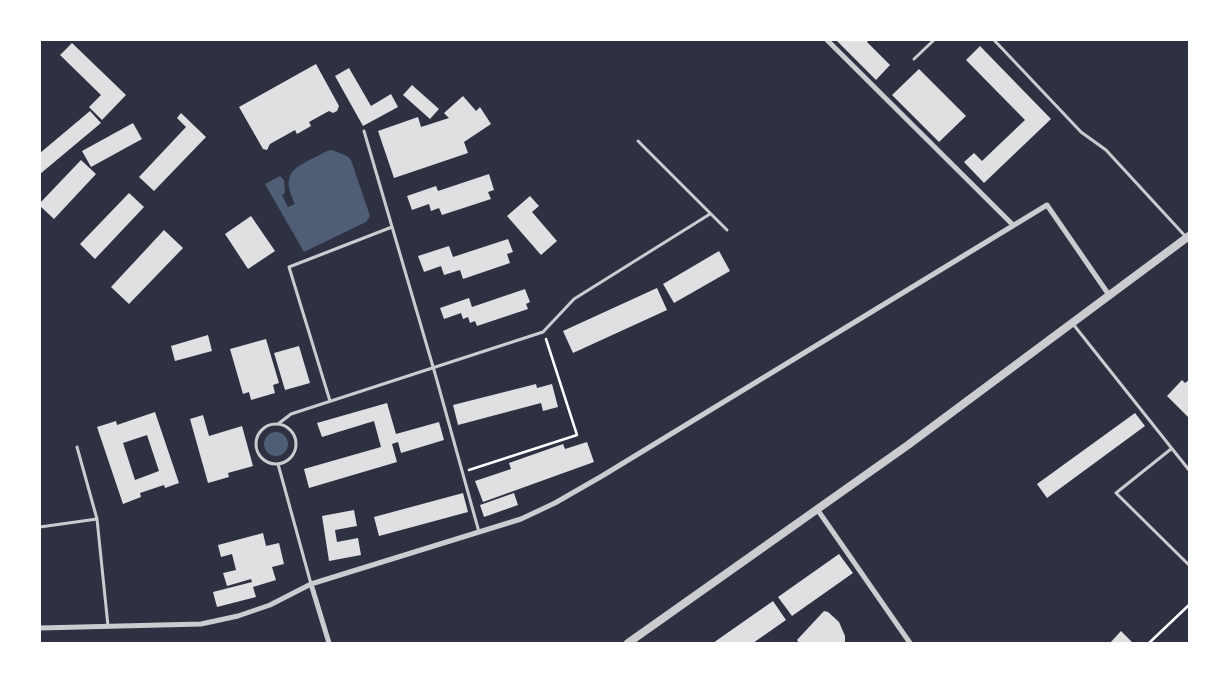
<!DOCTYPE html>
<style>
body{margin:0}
#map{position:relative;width:1229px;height:683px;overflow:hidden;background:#2d3142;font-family:"Work Sans",sans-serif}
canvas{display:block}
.frame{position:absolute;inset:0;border:41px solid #fff;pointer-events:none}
</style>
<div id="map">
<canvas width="1229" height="683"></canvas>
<div class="frame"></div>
</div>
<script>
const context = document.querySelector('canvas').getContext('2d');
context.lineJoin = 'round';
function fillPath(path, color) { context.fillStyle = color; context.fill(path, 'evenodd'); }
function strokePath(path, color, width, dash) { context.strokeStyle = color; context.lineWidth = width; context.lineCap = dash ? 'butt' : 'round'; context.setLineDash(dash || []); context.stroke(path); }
fillPath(new Path2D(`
 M 332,150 L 347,156 L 351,160 L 370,216 L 366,222 L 304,252 L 265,184 L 280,176 L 284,180 L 285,193 L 282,195 L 288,207 L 295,204 C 278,168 299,167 327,151 Z
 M264 444a12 12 0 1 1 24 0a12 12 0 1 1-24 0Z`), '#4f5d75');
fillPath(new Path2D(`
 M 836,40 L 869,40 L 867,42 L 890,65 L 876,80 Z
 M 72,43 L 126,95 L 102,120 L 89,107 L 101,95 L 60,55 Z
 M 980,46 L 1051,119 L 984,183 L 964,162 L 974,153 L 982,161 L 1025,120 L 966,60 Z
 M 316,64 L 339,106 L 337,111 L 333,113 L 329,111 L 309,122 L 311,126 L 297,134 L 295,130 L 270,144 L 267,150 L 263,149 L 239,107 Z
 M 349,68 L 371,106 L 391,94 L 398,107 L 363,126 L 335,76 Z
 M 919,69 L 966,116 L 939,142 L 892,95 Z
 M 412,85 L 439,109 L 430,119 L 403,95 Z
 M 463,96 L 476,111 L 480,107 L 491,124 L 464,142 L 468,153 L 394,178 L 378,131 L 418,117 L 421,127 L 449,118 L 444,113 Z
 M 90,111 L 101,123 L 40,174 L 40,153 Z
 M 181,113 L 206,137 L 154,191 L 139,177 L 186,127 L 177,118 Z
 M 133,123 L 142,139 L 91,167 L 82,151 Z
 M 81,160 L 96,174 L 54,219 L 40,206 L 40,203 Z
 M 489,174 L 494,190 L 488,192 L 491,199 L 442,215 L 439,208 L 431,211 L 429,204 L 412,210 L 407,196 L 436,186 L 438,191 Z
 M 129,193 L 144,207 L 95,259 L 80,244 Z
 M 530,196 L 539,206 L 532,212 L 557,241 L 541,255 L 507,216 Z
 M 251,216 L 275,251 L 248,269 L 225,234 Z
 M 164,230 L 183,248 L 129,304 L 111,287 Z
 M 508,239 L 513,252 L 507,254 L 510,263 L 463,279 L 460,270 L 444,275 L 441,266 L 424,272 L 418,256 L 449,246 L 453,257 Z
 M 719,251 L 730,271 L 674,303 L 663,284 Z
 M 657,288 L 667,310 L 573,353 L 563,331 Z
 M 525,289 L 530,302 L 526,304 L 528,309 L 477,326 L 475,321 L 470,323 L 468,317 L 463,319 L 461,313 L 444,319 L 440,308 L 469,298 L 472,307 Z
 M 208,335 L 212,351 L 175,361 L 171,346 Z
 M 266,339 L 279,383 L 273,385 L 275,393 L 251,400 L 249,392 L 243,394 L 230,349 Z
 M 299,346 L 310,383 L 285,390 L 274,353 Z
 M 1182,380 L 1185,383 L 1189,380 L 1189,418 L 1167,396 Z
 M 536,384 L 537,388 L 552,384 L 558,407 L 543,411 L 541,403 L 458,425 L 453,405 Z
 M 387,403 L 396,434 L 439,422 L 444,440 L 401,453 L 398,442 L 392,444 L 397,462 L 309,488 L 304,469 L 381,447 L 374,421 L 322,437 L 317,423 Z
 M 155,412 L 179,483 L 165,488 L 164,485 L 140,493 L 141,497 L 123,504 L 97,427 L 116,421 L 117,425 ZM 147,435 L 159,471 L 135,480 L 123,443 Z
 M 1135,413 L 1145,426 L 1047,498 L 1037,484 Z
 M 203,415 L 209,436 L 242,426 L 253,466 L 228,473 L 229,477 L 208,483 L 190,419 Z
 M 587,442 L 594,462 L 483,502 L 475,481 L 511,469 L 509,463 L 563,444 L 565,449 Z
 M 463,493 L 468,512 L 379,536 L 374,517 Z
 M 514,493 L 518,505 L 484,517 L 480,505 Z
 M 354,510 L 357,526 L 335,530 L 337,542 L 358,538 L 361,555 L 329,561 L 322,516 Z
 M 263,533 L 266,546 L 279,543 L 284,564 L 272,567 L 276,580 L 253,587 L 256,597 L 217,607 L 213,592 L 252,582 L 251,579 L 227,586 L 223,573 L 236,570 L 232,554 L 221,557 L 218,545 Z
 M 839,554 L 853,573 L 792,616 L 778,597 Z
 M 773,601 L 786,620 L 753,643 L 713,643 Z
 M 824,611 L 828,612 L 839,622 L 845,636 L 845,643 L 799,643 L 797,640 Z
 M 1121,631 L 1133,643 L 1110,643 Z`), '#e0e0e3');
strokePath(new Path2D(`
 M 469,470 L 577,435 L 546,339
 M 1149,643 L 1189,605`), '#fff', 2.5);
strokePath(new Path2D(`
 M 994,40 L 1081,132 L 1106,150 L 1187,238
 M 914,59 L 934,40
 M 364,131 L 436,377 L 479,532
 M 638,141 L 727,230
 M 1073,324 L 1189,470
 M 330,401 L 289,267 L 392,227
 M 278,424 L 291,414 L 543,332 L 574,299 L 710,214
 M256 444a20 20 0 1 1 40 0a20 20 0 1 1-40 0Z
 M 77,447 L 97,519 L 108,626
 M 1171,449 L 1116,493 L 1189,565
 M 278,464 L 311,584
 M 40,527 L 97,519`), '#caccd0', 3);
strokePath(new Path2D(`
 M 827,40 L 1013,225
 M 817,509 L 910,643
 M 311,584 L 329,643
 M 40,628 L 201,624 L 238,616 L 270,605 L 311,584 L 521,519 L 555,503 L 602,476 L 1047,205 L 1109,295`), '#caccd0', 5);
strokePath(new Path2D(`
 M 628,643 L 908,445 L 1189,236`), '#caccd0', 8);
</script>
